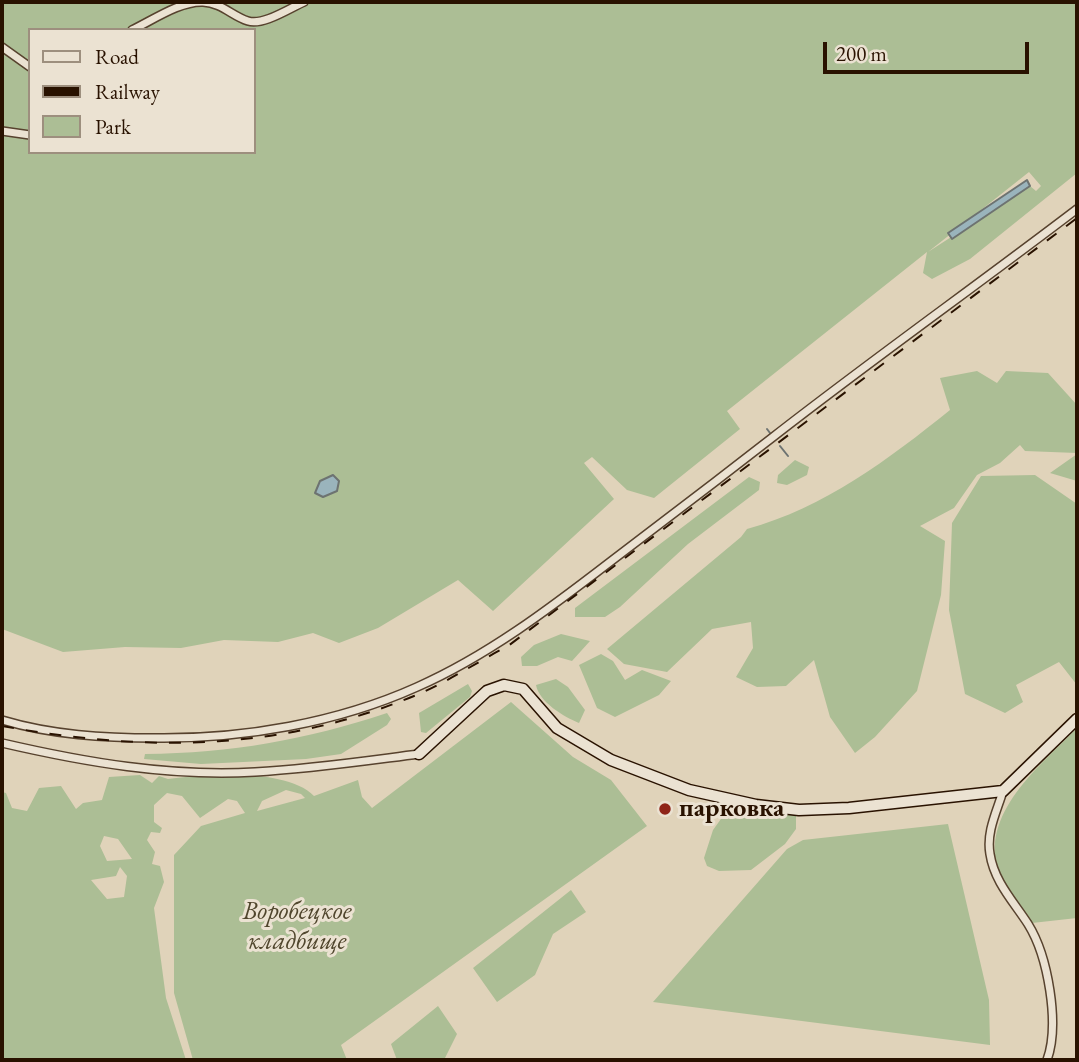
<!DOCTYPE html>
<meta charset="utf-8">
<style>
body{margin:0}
#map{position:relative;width:1079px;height:1062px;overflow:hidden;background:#e0d3ba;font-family:"EB Garamond",serif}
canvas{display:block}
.frame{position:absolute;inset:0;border:4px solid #291200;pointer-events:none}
.legend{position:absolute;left:28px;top:28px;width:228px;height:126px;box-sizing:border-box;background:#ebe2d2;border:2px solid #9d8f7e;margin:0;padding:9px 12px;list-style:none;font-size:21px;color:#291200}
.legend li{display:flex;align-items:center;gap:14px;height:35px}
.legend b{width:35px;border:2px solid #9d8f7e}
.scale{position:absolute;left:823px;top:42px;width:206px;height:32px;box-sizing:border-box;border:4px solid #291200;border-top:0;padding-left:9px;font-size:21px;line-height:24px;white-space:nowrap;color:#291200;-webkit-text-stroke:5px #ebe2d2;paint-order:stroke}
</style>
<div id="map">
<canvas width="1079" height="1062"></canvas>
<div class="frame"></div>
<ul class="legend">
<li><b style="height:9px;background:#ebe2d2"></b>Road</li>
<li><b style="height:9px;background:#291200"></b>Railway</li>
<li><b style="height:19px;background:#acbe95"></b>Park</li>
</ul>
<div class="scale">200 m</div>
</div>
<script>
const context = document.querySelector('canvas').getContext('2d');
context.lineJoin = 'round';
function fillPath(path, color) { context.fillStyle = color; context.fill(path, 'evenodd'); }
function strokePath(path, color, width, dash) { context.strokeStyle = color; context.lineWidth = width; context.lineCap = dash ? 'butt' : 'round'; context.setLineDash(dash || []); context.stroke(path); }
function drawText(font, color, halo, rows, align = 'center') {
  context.font = font + ' "EB Garamond",serif'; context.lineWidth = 6; context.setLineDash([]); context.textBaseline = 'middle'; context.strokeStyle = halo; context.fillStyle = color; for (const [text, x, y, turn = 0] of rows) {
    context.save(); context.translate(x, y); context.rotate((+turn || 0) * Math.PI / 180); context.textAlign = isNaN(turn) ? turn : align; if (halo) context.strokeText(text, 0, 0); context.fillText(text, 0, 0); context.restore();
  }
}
fillPath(new Path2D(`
 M 2,2 L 1077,2 L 1077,173 L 970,259 L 932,279 L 923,273 L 927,252 L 727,411 L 740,429 L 654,498 L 627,490 L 592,457 L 584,463 L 614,499 L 493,611 L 458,580 L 378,628 L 339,643 L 313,633 L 278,642 L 224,640 L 181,648 L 125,647 L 63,652 L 2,629 ZM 30,30 L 254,30 L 254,152 L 30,152 ZM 1029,172 L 1041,186 L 1036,191 L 1030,186 L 928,252 Z
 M 977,371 L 997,383 L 1006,371 L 1048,373 L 1077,405 L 1077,453 L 1025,451 L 1020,445 L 1000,463 L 977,475 L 954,508 L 920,526 L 945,541 L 941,595 L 917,691 L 875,737 L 855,753 L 830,717 L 814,660 L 786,686 L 757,687 L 736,677 L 753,648 L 751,622 L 712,629 L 667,672 L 624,664 L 607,649 L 741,537 L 747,529 C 824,508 889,459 950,410 L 940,378 Z
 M 1077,454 L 1077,481 L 1050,473 Z
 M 795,460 L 809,467 L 807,475 L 787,485 L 777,483 L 778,475 Z
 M 1035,475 L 1077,504 L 1077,685 L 1059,662 L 1016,685 L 1023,702 L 1005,713 L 965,694 L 949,610 L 952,523 L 981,476 Z
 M 749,477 L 760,482 L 759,490 L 688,544 L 620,607 L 605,617 L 575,617 L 575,608 Z
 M 561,634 L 590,641 L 572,661 L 558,657 L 537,666 L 522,666 L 521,657 L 534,645 Z
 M 601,654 L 613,661 L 625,680 L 642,670 L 671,681 L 659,695 L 615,717 L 597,708 L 579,665 Z
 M 556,679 L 568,687 L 585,710 L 579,723 C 564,717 539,702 536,685 Z
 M 468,684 L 472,691 L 470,697 L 426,733 L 421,732 L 419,713 Z
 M 511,702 L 573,757 L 611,780 L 647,826 L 341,1045 L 347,1060 L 193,1060 L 174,993 L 174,855 L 201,826 L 245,813 L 237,801 L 228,799 L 200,818 L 182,796 L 167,793 L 154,805 L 154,822 L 162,828 L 160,833 L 151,832 L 147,840 L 155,852 L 152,864 L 160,866 L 164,882 L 154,908 L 166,998 L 186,1060 L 2,1060 L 2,792 L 6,793 L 12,808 L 27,811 L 39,788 L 61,786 L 76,809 L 83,803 L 102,800 L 109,777 L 140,775 L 152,783 L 159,776 L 168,779 C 206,774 287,768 314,796 L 358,780 L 362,797 L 372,808 ZM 286,790 L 301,794 L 305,798 L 257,811 L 262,801 ZM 104,836 L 118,839 L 132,859 L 107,861 L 100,846 ZM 120,867 L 127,876 L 124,897 L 107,899 L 91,880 L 116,876 Z
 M 387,713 L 391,719 L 387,725 L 341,754 L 306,759 L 201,764 L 144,759 L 145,754 C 232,753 305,740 387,713 Z
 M 1077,728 L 1077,918 L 1032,923 C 1022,907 1005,890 999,873 C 978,814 1041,765 1077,728 Z
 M 731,805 L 796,813 L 796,829 L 785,844 L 751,870 L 719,871 L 707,866 L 704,858 L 713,830 Z
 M 948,824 L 989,1000 L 990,1045 L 653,1002 L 787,849 L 803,840 Z
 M 571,890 L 586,912 L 553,934 L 535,975 L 497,1002 L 473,968 Z
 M 438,1006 L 457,1034 L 444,1060 L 397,1060 L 391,1044 Z`), '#acbe95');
const water = new Path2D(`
 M 1027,180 L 1030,186 L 952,239 L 948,233 Z
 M 333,475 L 339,481 L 337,491 L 323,497 L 315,493 L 320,481 Z`);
fillPath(water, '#9ab4bc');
strokePath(water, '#6d7371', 2);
strokePath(new Path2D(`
 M 767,429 L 770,433
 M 780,446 L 788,456`), '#6d7371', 2);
const street = new Path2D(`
 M 132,30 C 153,20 180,1 203,2 C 222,3 232,16 248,21 C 263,26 290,8 304,2
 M 2,47 L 30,67
 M 2,131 L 30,135
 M 2,720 C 52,735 104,738 156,738 C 243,739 337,723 417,687 C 487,656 549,609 610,562 C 664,521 719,479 773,437 C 873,359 976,286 1077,209
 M 2,743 C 84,762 170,777 255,772 C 310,769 364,761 419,754
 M 1003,791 C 997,811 986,832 990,854 C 994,881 1013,901 1028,924 C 1048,956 1060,1024 1047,1060`);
const secondary = new Path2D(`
 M 419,754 L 487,691 L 504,685 L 523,689 L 557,728 L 611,760 L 689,790 L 756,805 L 799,810 L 849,808 L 1003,791 L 1077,719`);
strokePath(street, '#57422e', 10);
strokePath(secondary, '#291200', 13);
strokePath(street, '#ebe2d2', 7);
strokePath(secondary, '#ebe2d2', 10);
strokePath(new Path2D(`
 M 2,726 C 144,752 278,752 414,696 C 446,683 477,662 508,646 L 1077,218`), '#291200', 2, [12, 12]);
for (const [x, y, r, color] of [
 [665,809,7,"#8f2418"]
]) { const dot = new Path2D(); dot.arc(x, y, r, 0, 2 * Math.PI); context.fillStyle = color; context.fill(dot); strokePath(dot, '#ebe2d2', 2.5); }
drawText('bold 26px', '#291200', '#ebe2d2', [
 ["парковка",679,809]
], 'left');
drawText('italic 26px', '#50462d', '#ebe2d2', [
 ["Воробецкое",297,912],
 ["кладбище",297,942]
]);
</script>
